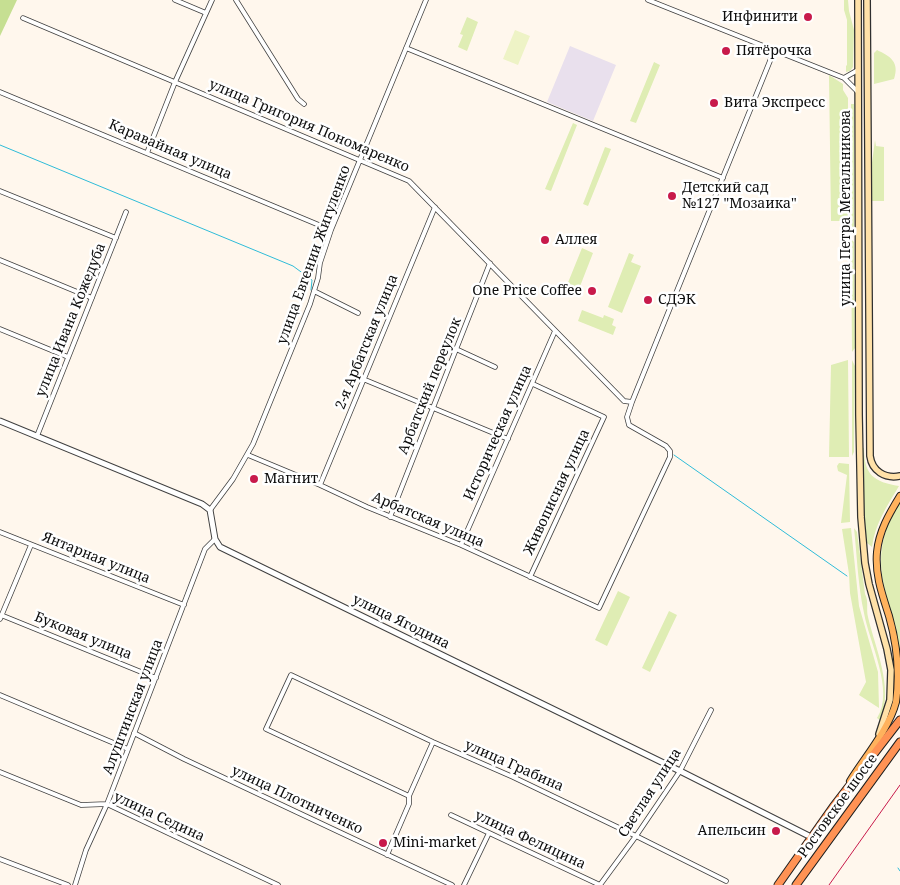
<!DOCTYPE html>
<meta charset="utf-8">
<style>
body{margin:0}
canvas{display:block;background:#fff7ed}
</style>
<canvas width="900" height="885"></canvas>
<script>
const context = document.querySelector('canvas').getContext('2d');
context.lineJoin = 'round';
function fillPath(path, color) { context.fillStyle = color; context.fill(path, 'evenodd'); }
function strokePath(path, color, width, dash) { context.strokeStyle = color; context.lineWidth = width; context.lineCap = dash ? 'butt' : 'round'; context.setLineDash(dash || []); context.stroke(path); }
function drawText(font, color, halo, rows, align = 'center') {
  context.font = font + ' "Noto Serif",serif'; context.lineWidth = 5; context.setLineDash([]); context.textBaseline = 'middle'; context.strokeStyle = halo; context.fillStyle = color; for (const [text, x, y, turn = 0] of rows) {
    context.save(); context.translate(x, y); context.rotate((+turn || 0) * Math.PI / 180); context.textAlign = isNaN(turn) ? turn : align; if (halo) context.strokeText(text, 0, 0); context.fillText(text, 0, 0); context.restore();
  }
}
fillPath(new Path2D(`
 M 570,46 L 616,65 L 593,121 L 547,102 Z`), '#e9e0ed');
fillPath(new Path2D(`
 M 844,0 L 848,0 L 849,11 L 854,30 L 853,67 L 850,71 L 846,72 L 846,66 L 847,65 L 847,20 L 844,10 Z
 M 467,17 L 478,22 L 467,51 L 458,47 L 463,35 L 460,34 Z
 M 877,50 C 890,56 900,62 894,79 L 874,84 L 874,53 Z
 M 654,62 L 660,65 L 636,123 L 630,121 Z
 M 829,75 L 843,84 L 843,90 L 848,98 L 848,231 L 844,227 L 843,221 L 831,221 Z
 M 851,104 L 854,104 L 854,227 L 851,230 Z
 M 573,123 L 577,125 L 551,191 L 545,189 Z
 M 875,140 L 876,146 L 884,147 L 884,201 L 871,201 L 871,170 Z
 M 605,147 L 611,149 L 588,206 L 583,204 Z
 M 851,239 L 854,242 L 855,348 L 852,352 Z
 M 582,248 L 593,253 L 577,294 L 565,290 Z
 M 629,253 L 634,255 L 631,262 L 641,266 L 622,313 L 608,307 Z
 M 582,310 L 603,318 L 604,315 L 614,319 L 612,325 L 616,327 L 613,335 L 578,321 Z
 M 848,360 L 849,457 L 829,457 L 831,365 Z
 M 852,360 L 855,366 L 854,452 L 852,456 Z
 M 862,448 L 864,448 C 864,475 874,482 899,486 C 887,506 875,524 872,547 L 867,543 L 864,526 Z
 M 839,463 L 849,464 L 850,522 L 841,523 L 847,475 L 838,471 L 837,466 Z
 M 900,501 L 900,652 C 890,590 863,563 900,501 Z
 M 851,528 L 859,606 L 878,672 L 879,708 L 859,695 L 866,682 L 850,593 L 849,574 L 842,529 Z
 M 854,528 L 857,532 L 865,594 C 869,602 866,609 868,617 C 876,651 893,685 881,721 L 877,718 C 895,691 869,642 864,613 C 858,586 857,556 854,528 Z
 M 618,591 L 630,597 L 607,646 L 595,640 Z
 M 669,611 L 677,615 L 650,672 L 642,668 Z`), '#dfedb4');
fillPath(new Path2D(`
 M 0,0 L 17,0 L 0,36 Z`), '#c6df92');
fillPath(new Path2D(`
 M 515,30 L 530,36 L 518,65 L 503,59 Z`), '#eef3c6');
strokePath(new Path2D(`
 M 0,145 L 293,266 L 312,280 L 311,290
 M 674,455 L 847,576
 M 898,868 L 900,871`), '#2fbcd8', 1);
const minor = new Path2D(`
 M 175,0 L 206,13
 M 236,0 L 298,99 L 304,104
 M 648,0 L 844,78 L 858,92
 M 23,18 L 409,181 L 624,401 L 632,402 L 634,397 L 774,51
 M 406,48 L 723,178
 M 844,78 L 858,70
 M 0,92 L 331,230
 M 147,153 L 175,82 L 212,0
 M 0,191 L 116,238
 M 0,260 L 92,298
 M 314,291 L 358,313
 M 0,329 L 68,357
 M 456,349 L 495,367
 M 363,379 L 508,439
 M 37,436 L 126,212
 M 248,455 L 320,485 L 367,507 L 461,545 L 599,608 L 670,457 L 670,451 L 666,446 L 629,425 L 627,417 L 632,402
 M 320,485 L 435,207
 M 210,510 L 233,479 L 253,444 L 310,304 L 318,278 L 320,263 L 331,230 L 426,0
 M 390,517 L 490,263
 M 0,532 L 184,605
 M 461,545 L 555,331
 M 530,577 L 604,417 L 533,384
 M 1,615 L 156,678
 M 0,619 L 31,545
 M 0,695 L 128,749
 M 134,733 L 184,759 L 452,885
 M 0,772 L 81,805 L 107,804 L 278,885
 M 409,796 L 266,729 L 291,675 L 433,742 L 513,777 L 636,836 L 726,881
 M 451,815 L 600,885
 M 387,855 L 409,804 L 409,796 L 433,742
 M 0,859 L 68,885
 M 75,885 L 86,850 L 107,804 L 205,549 L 215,539
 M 464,885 L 489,833
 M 600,885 L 636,836 L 680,771 L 711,710`);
const tertiary = new Path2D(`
 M 0,421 L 202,504 L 210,510 L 215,539 L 220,547 L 680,771 L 811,837`);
const secondary = new Path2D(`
 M 858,0 L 859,415 L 861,517 L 865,563 L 869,584 L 887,649 L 891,670 L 890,700 L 879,734
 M 867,0 L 870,456 C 872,471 885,479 900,476`);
const primary = new Path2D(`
 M 850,781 C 865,757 889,729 896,702 C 900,673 897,644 889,616 C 882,594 875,575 877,552 C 879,531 889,514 900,496`);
const trunk = new Path2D(`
 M 778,885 L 833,807 L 900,720
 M 796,885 L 900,742`);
strokePath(minor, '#404040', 5.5);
strokePath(tertiary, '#404040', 7);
strokePath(secondary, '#2f2f2f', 8);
strokePath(primary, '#1e1e1e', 8);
strokePath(trunk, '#1e1e1e', 9);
strokePath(minor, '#fff', 4);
strokePath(tertiary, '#fff', 5);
strokePath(secondary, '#ffe1a8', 5.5);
strokePath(primary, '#ffb25d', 6);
strokePath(trunk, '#ff9254', 7);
strokePath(new Path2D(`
 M 829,885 L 900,785`), '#c81a4b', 1);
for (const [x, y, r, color] of [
 [808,17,5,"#c81a4b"],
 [726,51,5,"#c81a4b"],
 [714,103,5,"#c81a4b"],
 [672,196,5,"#c81a4b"],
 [545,240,5,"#c81a4b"],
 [592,291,5,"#c81a4b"],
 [648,300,5,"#c81a4b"],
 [254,479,5,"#c81a4b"],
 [776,831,5,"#c81a4b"],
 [383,843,5,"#c81a4b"]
]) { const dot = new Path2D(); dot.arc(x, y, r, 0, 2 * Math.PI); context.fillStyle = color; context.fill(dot); strokePath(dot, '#fff', 2); }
drawText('14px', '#0d0d0d', '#fff', [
 ["Инфинити",798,17,"right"],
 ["Пятёрочка",736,51],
 ["Вита Экспресс",724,103],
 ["Детский сад",682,188],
 ["№127 \"Мозаика\"",682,204],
 ["Аллея",555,240],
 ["One Price Coffee",582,291,"right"],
 ["СДЭК",658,300],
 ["Магнит",264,479],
 ["Апельсин",766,831,"right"],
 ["Mini-market",393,843]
], 'left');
drawText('14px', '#0d0d0d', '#fff', [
 ["улица Григория Пономаренко",309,126,23],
 ["Каравайная улица",170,150,23],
 ["улица Петра Метальникова",846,208,-90],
 ["улица Евгении Жигуленко",314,255,-70],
 ["улица Ивана Кожедуба",71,320,-68],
 ["2-я Арбатская улица",367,342,-68],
 ["Арбатский переулок",430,386,-68],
 ["Историческая улица",498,433,-66],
 ["Живописная улица",557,492,-65],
 ["Арбатская улица",428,520,23],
 ["Янтарная улица",96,558,22],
 ["улица Ягодина",401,622,26],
 ["Буковая улица",83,636,22],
 ["Алуштинская улица",133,707,-69],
 ["улица Грабина",514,766,24],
 ["Светлая улица",650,793,-57],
 ["улица Плотниченко",297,800,25],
 ["Ростовское шоссе",838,806,-54],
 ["улица Седина",159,817,25],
 ["улица Фелицина",530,840,25]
]);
</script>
